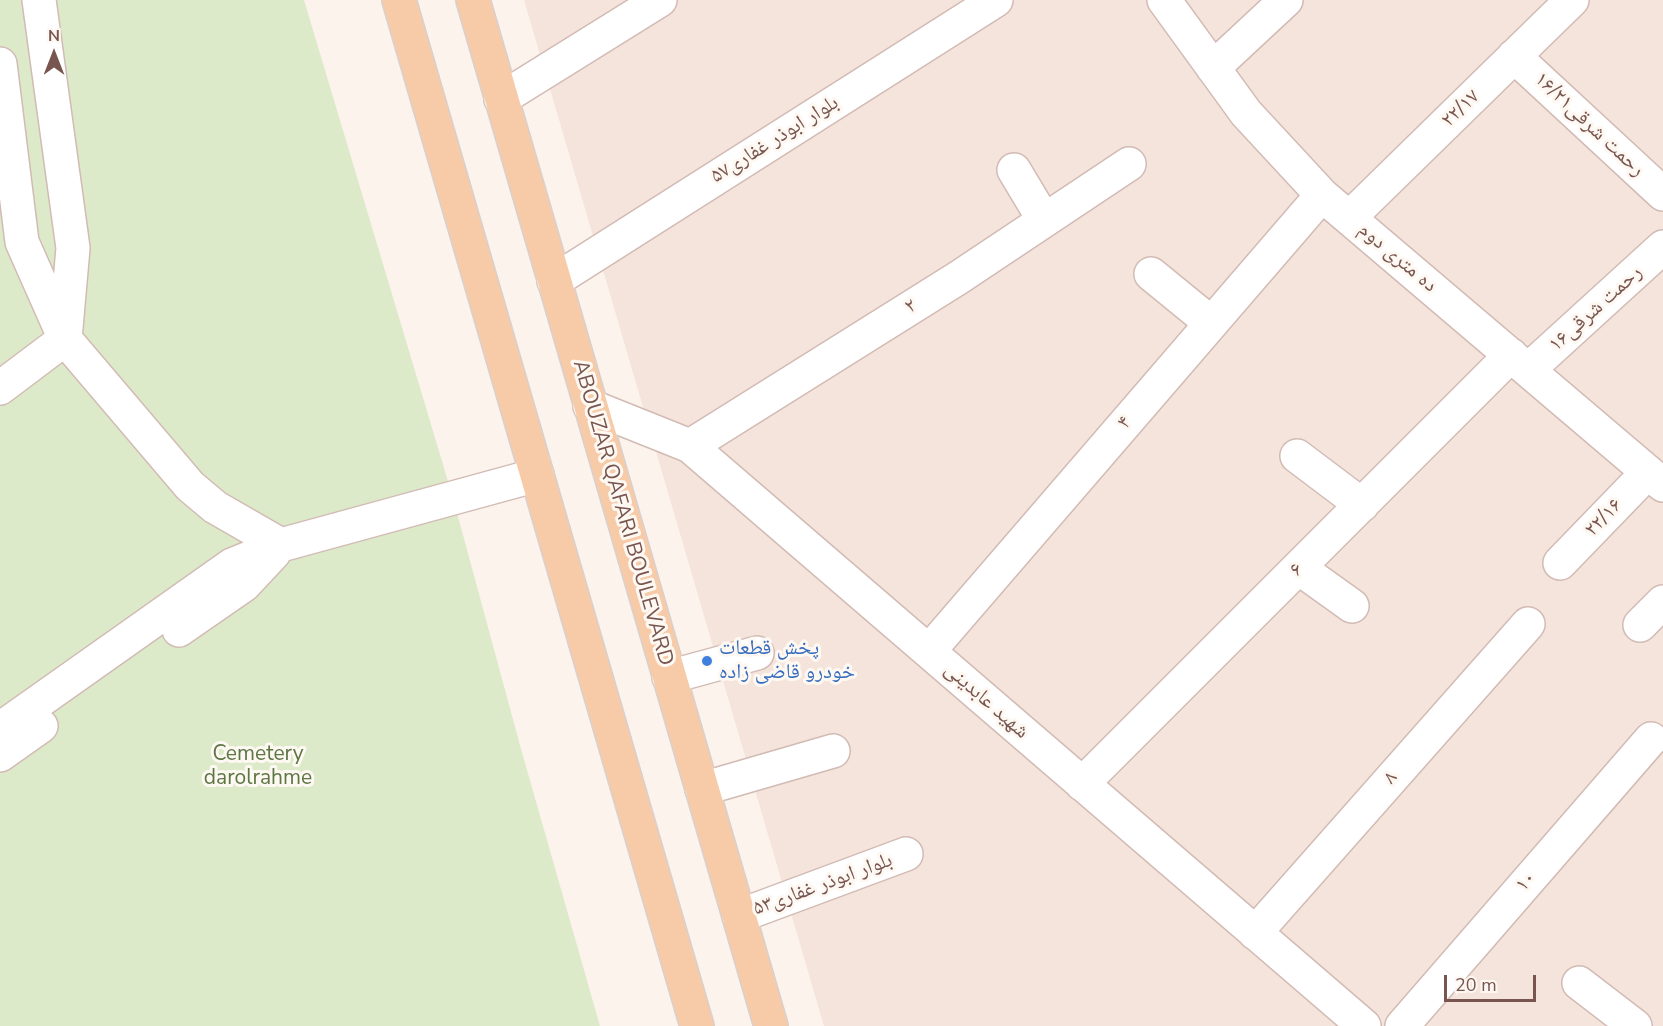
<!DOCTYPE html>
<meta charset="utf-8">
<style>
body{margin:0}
#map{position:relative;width:1663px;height:1026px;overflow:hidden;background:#fcf3ec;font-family:"Nunito Sans",sans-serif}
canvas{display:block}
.north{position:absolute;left:24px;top:24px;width:60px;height:60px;-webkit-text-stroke:4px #fef8f3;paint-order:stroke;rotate:0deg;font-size:16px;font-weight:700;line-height:24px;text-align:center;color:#78564f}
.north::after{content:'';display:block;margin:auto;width:21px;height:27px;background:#78564f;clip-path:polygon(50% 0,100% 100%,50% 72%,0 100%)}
.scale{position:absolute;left:1444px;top:975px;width:92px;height:27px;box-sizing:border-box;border:3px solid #78564f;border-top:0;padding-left:8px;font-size:18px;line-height:21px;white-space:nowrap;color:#78564f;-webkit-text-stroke:4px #fef8f3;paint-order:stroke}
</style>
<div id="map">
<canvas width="1663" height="1026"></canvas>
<div class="north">N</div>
<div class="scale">20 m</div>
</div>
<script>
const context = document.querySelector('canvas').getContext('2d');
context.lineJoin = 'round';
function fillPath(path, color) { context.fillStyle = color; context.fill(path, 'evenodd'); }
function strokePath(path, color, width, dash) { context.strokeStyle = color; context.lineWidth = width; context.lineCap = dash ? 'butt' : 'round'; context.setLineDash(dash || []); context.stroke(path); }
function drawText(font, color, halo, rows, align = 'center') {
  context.font = font + ' "Nunito Sans","Noto Naskh Arabic",sans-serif'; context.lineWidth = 6; context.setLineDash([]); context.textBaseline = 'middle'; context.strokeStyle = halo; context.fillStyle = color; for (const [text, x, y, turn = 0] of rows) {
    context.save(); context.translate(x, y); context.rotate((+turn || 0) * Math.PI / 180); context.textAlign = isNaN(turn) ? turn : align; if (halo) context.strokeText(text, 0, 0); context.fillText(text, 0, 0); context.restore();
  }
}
fillPath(new Path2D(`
 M 524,0 L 1663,0 L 1663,1026 L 824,1026 Z`), '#f4e4db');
fillPath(new Path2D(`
 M 0,0 L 304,0 L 453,498 L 521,749 L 600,1026 L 0,1026 Z`), '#ddeaca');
const minor = new Path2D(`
 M 1164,0 L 1246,113 L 1322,195 L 1663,485
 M 1514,56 L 1663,194
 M 0,64 L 22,242 L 65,339 L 190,486 L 215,507 L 281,545
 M 1213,68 L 1286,0
 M 501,99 L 660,0
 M 1014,170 L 1044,220
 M 1349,218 L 1572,0
 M 1151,274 L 1211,323
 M 554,281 L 996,0
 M 1528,370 L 1663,247
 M 0,388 L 65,339 L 73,248 L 39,0
 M 590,406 L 690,446 L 1364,1026
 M 690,446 L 958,278 L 1129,164
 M 1297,456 L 1362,505
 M 1560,563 L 1648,472
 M 1299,568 L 1352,606
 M 1640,625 L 1663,602
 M 179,630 L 244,585 L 274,553
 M 929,651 L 1322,195
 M 669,677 L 757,653
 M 0,729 L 232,565 L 281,545 L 537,475
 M 0,755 L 41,726
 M 1082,784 L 1511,355
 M 702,789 L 833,751
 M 739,916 L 906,854
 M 1255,933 L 1528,624
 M 1579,983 L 1635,1026
 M 1402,1026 L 1651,739`);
const major = new Path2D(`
 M 399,0 L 697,1026
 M 473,0 L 771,1026`);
strokePath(minor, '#d2bbb4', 36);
strokePath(major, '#d9d0ce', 36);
strokePath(minor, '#fff', 33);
strokePath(major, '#f7cba8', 33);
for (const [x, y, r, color] of [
 [707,661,6,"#3f7fe0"]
]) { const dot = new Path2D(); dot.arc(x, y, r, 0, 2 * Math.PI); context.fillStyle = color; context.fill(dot); strokePath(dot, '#fef8f3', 2); }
drawText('21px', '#78564f', '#fef8f3', [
 ["۲۲/۱۷",1461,109,-44],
 ["۱۶/۲۱رحمت شرقی",1589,125,43],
 ["بلوار ابوذر غفاری۵۷",775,140,-32],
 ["ده متری دوم",1397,258,40],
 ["۲",911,307,-32],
 ["۱۶رحمت شرقی",1596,309,-42],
 ["۴",1125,423,-49],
 ["ABOUZAR QAFARI BOULEVARD",622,513,74],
 ["۲۲/۱۶",1604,518,-46],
 ["۶",1297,570,-45],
 ["شهید عابدینی",986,701,41],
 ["۸",1391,778,-49],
 ["۱۰",1526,882,-49],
 ["بلوار ابوذر غفاری۵۳",823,885,-20]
]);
drawText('21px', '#366cbe', '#fef8f3', [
 ["پخش قطعات",719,649],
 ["خودرو قاضی زاده",719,673]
], 'left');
drawText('21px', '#5d7744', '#fef8f3', [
 ["Cemetery",258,755],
 ["darolrahme",258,779]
]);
</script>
